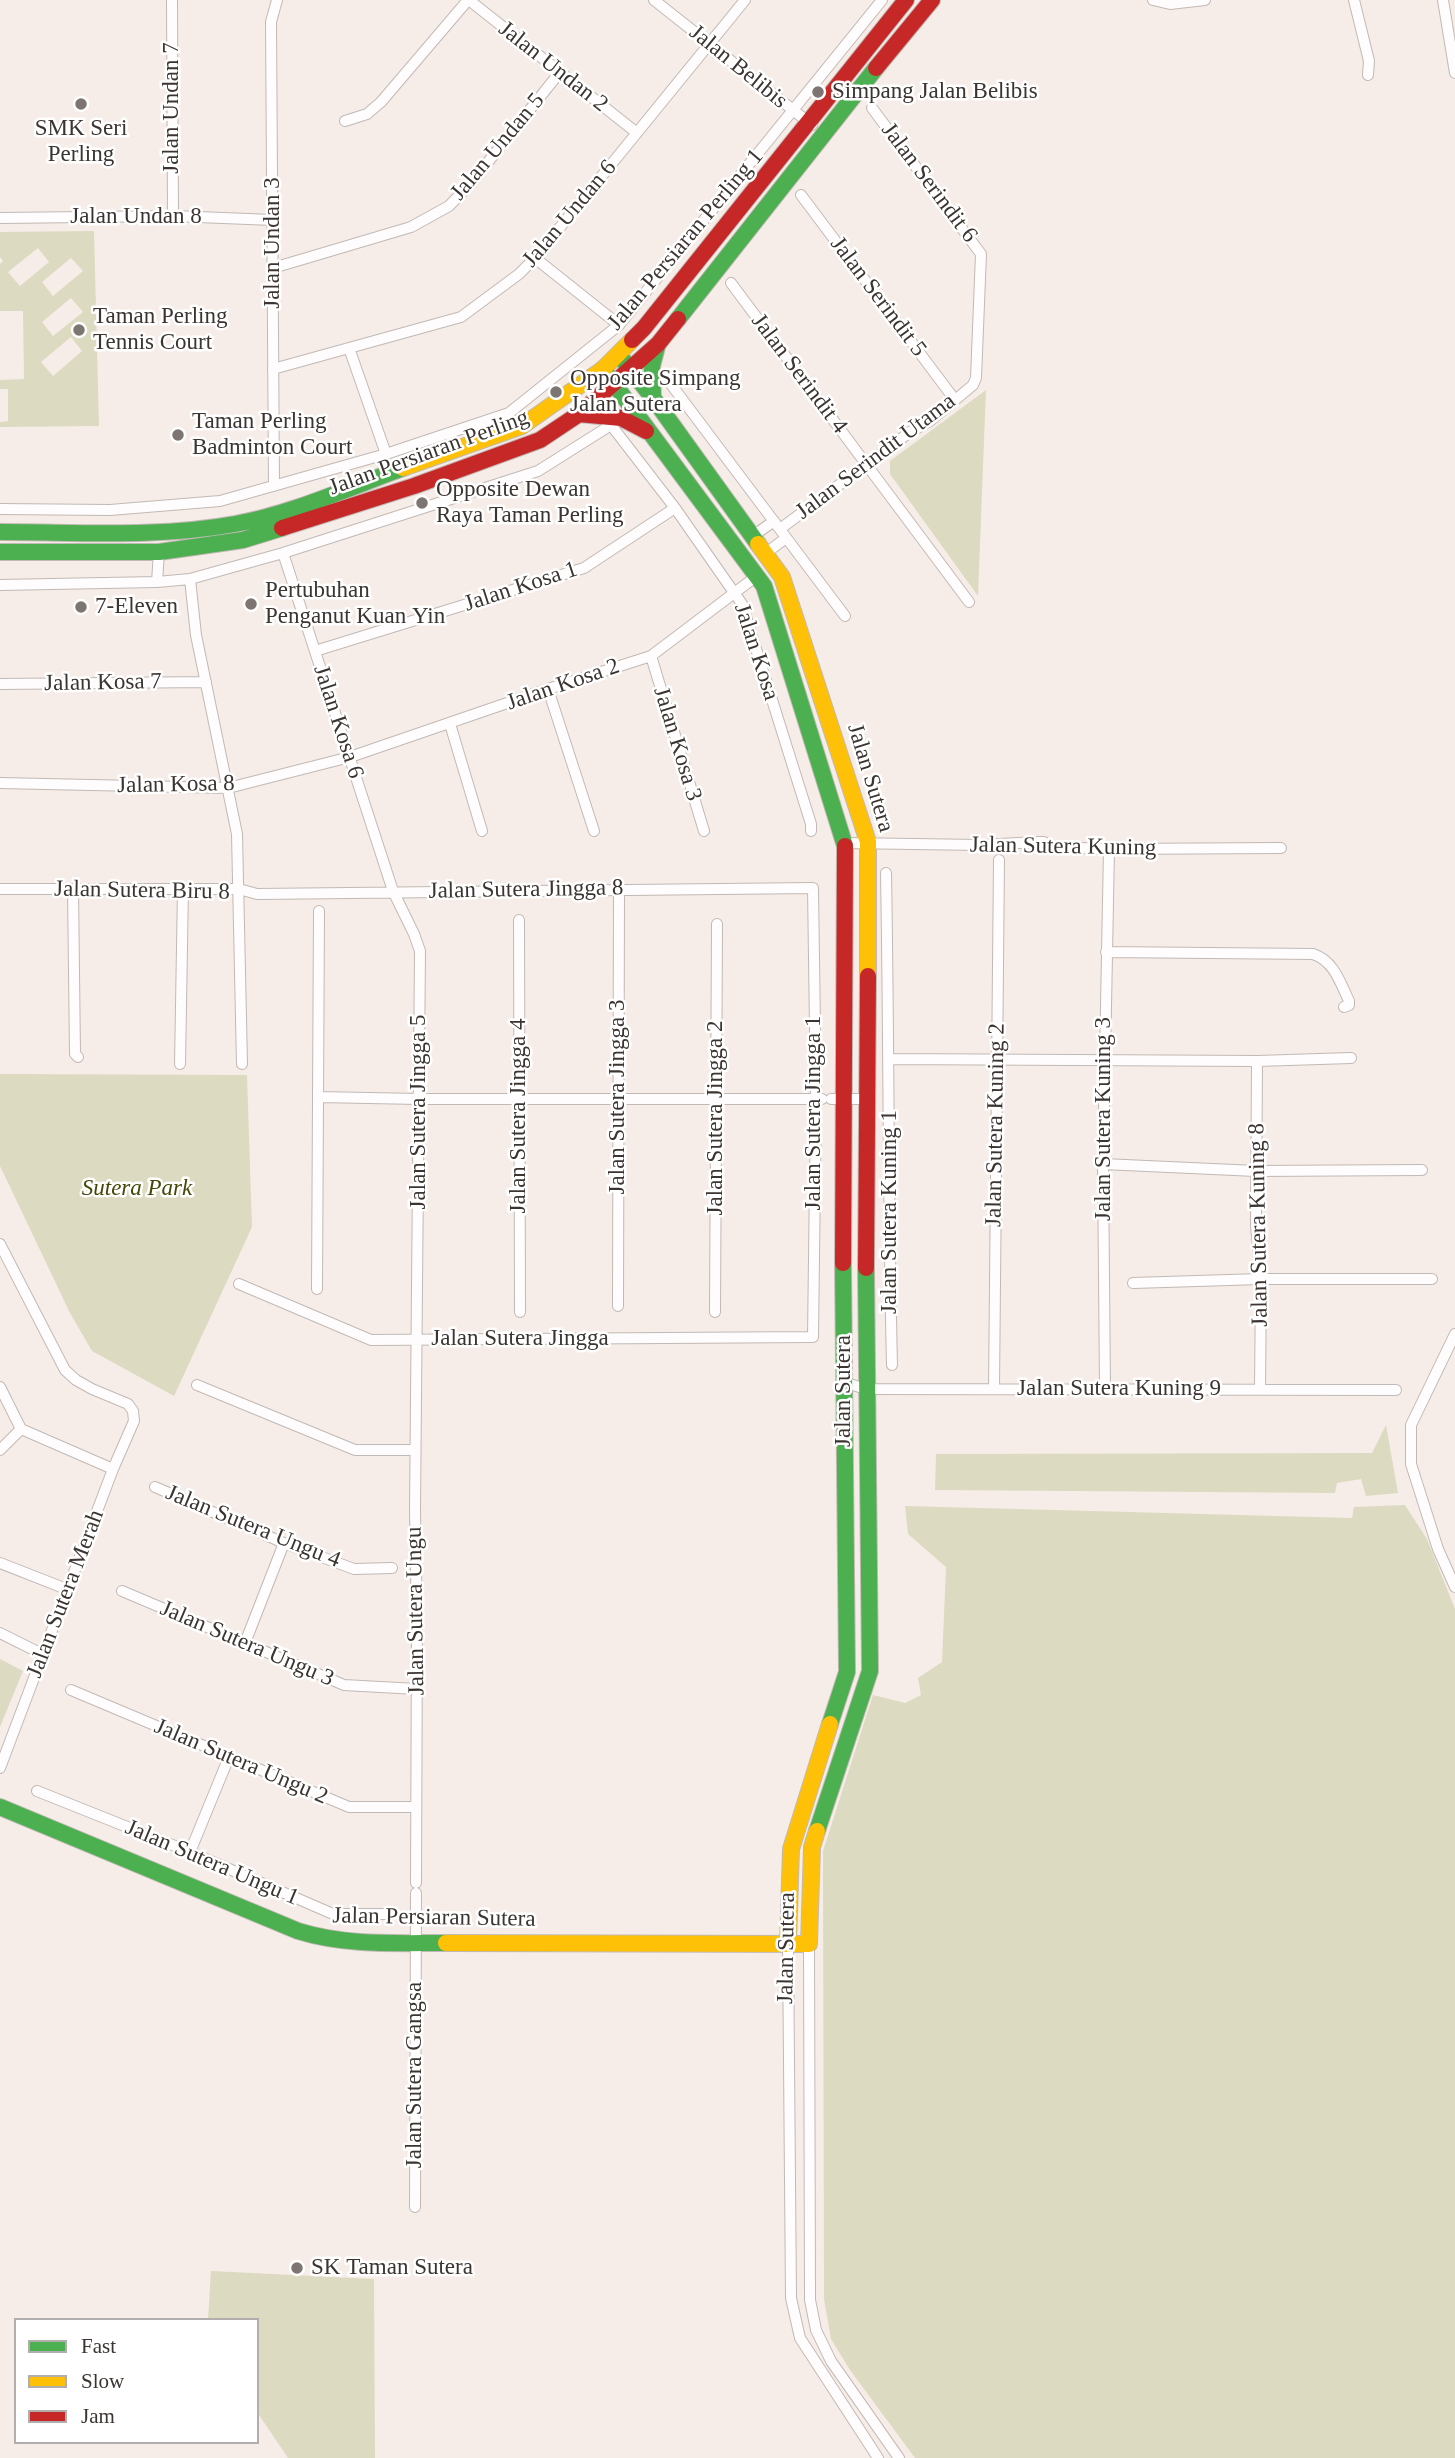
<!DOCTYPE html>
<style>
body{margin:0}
#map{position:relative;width:1455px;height:2458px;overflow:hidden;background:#f7ede8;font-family:"Times New Roman",serif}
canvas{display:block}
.legend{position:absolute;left:14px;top:2318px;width:245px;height:126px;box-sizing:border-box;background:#fff;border:2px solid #b1aead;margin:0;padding:9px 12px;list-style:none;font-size:21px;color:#3b3431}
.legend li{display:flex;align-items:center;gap:14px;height:35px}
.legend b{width:35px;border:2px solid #b1aead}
</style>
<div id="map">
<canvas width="1455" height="2458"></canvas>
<ul class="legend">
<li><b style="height:9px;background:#4caf50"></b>Fast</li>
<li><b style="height:9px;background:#ffc107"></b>Slow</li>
<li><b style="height:9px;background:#c62828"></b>Jam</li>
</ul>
</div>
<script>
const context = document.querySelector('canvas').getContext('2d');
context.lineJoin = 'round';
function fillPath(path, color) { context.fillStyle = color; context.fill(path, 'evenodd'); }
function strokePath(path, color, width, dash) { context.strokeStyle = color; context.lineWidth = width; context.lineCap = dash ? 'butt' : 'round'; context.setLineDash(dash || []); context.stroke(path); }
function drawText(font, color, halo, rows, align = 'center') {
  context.font = font + ' "Times New Roman",serif'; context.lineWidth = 5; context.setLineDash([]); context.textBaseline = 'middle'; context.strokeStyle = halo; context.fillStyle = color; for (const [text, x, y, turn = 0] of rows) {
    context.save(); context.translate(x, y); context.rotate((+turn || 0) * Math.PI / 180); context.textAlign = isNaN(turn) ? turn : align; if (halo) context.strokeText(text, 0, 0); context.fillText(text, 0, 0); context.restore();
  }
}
fillPath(new Path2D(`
 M 94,231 L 99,426 L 0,427 L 0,422 L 8,421 L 8,389 L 0,389 L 0,380 L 24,379 L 23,311 L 0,311 L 0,264 L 3,261 L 0,257 L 0,232 ZM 38,248 L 49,262 L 20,286 L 8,272 ZM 71,258 L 83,271 L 53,296 L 42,282 ZM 71,298 L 83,312 L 53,336 L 42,322 ZM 71,337 L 82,351 L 53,376 L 41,362 Z
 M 986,390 L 978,596 L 890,474 L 890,461 Z
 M 0,1074 L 247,1075 L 252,1227 L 174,1396 L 92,1351 L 70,1313 L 0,1166 Z
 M 1386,1425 L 1398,1493 L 1366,1496 L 1361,1479 L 1337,1483 L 1335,1493 L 935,1490 L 936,1454 L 1372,1453 Z
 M 1405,1505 L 1427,1539 L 1455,1609 L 1455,2458 L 915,2458 L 850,2370 L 831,2339 L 824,2299 L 823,1851 L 873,1695 L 905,1703 L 921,1695 L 918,1678 L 942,1662 L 946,1567 L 908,1534 L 905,1506 L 1352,1518 L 1354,1507 Z
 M 0,1659 L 23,1671 L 0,1727 Z
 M 211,2271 L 374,2279 L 375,2458 L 288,2458 L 257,2412 L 257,2320 L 208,2320 Z`), '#dcdac0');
const street = new Path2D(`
 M 172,0 L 173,216
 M 469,0 L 637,133
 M 654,0 L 812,125
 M 1153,0 L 1170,4 L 1205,0
 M 1354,0 L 1369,61 L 1368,75
 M 1443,0 L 1455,73
 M 345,121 L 367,114 L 381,102 L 468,0
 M 801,195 L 955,400
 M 0,218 L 173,216 L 273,220
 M 535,258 L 619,325
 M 273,268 L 411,227 L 449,206 L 472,182 L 560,72
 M 731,283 L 969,602
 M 349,348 L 386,454
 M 273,369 L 461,317 L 519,274 L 535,258 L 745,0
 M 664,375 L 845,616
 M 274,486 L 271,22 L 277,0
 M 0,509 L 110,510 L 220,501 L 386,454 L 509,413 L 619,325 L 882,0
 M 780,529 L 910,432 L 930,421 L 973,385 L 976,378 L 981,254 L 872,108
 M 753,536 L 774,521
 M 283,553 L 393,891 L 414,934 L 420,951 L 415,1510 L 417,1627 L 416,1883
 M 766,553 L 786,538
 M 190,579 L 196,635 L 237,834 L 242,1064
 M 157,582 L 159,552
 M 0,585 L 157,582 L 190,579 L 283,553 L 538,471 L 611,425 L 675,508 L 742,604 L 811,824 L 811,831
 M 315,651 L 584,568 L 675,508
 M 651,656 L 704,831
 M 0,684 L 206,682
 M 548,689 L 594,831
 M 450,724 L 482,831
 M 0,783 L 228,788 L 350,757 L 548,689 L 651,656 L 758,575
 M 845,843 L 981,845 L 1038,842 L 1044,842 L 1051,847 L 1109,849 L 1281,848
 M 886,873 C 889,1037 888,1201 892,1365
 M 0,889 L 239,889 L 257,894 L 813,888 L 816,1099 L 813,1337 L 371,1340 L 239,1284
 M 73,889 L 75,1054 L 78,1057
 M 519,920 L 520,1312
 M 1106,952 L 1313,954 C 1334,961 1340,982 1349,1001 L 1349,1005 L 1344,1007
 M 889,1059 L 1257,1061 L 1351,1058
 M 1257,1061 L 1256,1226 L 1261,1279 L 1260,1389
 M 180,1064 L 183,889
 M 319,1097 L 419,1099 L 822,1099
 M 831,1099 L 867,1099
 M 1103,1164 L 1256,1171 L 1422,1170
 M 0,1244 L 65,1370 L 76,1380 L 92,1389 L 128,1404 L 133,1411 L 134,1421 L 113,1469 L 0,1768
 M 1133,1283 L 1261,1279 L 1432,1279
 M 317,1289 L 319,911
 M 618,1306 L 619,889
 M 715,1312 L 717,924
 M 1455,1334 L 1411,1425 L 1411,1464 L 1438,1549 L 1455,1587
 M 843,1382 L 866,1389 L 1396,1390
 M 197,1385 L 355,1450 L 415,1450
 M 0,1387 L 21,1429 L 113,1469
 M 994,1389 L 999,860
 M 1105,1389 L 1103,1164 L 1109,849
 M 0,1450 L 21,1429
 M 155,1487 L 284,1543 L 354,1569 L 392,1568
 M 0,1563 L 69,1590
 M 122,1591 L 344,1685 L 417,1689
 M 0,1633 L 42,1654
 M 245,1643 L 284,1543
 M 71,1690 L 349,1807 L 416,1807
 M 37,1791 L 190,1852 L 333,1914 L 391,1914
 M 190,1852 L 229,1757
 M 788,1944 L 791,2298 L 800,2338 L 878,2458
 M 809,1944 L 810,2300 L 816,2330 L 831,2361 L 899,2458
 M 415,2207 L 416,1893`);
const fast = new Path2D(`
 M 678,319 L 876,68
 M 619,355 L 653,398 L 758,544
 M 603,369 L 764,586 L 845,846
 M 653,398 L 652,366 L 657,347
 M 0,532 C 78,532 158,538 235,524 C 289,515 351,487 403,468
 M 0,552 L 159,552 L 243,540 L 282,528
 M 830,1724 L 847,1672 L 843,1263
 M 0,1807 L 298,1931 C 346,1946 396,1943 446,1943
 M 817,1831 L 870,1671 L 866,1268`);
const slow = new Path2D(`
 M 403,468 L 522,426 L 603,369 L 632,340
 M 758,544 L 782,577 L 868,842 L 868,976
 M 446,1943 L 809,1944 L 812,1847 L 817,1831
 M 788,1944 L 791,1849 L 830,1724`);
const jam = new Path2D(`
 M 876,68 L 932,0
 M 632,340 L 644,328 L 906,0
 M 579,414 L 621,418 L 646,431
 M 282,528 L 414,486 L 540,440 L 579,414 L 658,344 L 678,319
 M 843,1263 L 845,846
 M 866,1268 L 868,976`);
strokePath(street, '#c1b9b5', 12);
strokePath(fast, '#c1b9b5', 18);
strokePath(slow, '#c1b9b5', 18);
strokePath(jam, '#c1b9b5', 18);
strokePath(street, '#fefcfc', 10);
strokePath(fast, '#4caf50', 16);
strokePath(slow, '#ffc107', 16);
strokePath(jam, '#c62828', 16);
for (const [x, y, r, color] of [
 [818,92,7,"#7d7571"],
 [81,104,7,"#7d7571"],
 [79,330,7,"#7d7571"],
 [556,392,7,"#7d7571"],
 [178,435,7,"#7d7571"],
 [422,503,7,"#7d7571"],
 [251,604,7,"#7d7571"],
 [81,607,7,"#7d7571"],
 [297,2268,7,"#7d7571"]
]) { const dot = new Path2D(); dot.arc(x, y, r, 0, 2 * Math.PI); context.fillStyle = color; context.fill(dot); strokePath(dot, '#fff', 2.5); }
drawText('23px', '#3b3431', '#fff', [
 ["Jalan Undan 2",553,67,38],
 ["Jalan Belibis",738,67,39],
 ["Jalan Undan 7",172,108,-90],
 ["Jalan Undan 5",498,147,-50],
 ["Jalan Serindit 6",929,183,53],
 ["Jalan Undan 6",570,214,-50],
 ["Jalan Undan 8",136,217],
 ["Jalan Persiaran Perling 1",686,240,-50],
 ["Jalan Undan 3",273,243,-90],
 ["Jalan Serindit 5",878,297,53],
 ["Jalan Serindit 4",799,374,53],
 ["Jalan Persiaran Perling",429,453,-20],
 ["Jalan Serindit Utama",876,457,-37],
 ["Jalan Kosa 1",521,587,-18],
 ["Jalan Kosa",756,652,72],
 ["Jalan Kosa 7",103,683,-1],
 ["Jalan Kosa 2",563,685,-19],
 ["Jalan Kosa 6",338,722,72],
 ["Jalan Kosa 3",677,744,73],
 ["Jalan Sutera",870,778,73],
 ["Jalan Kosa 8",176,785,-1],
 ["Jalan Sutera Kuning",1063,847,1],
 ["Jalan Sutera Jingga 8",526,890,-1],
 ["Jalan Sutera Biru 8",142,891,1],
 ["Jalan Sutera Jingga 3",618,1097,-90],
 ["Jalan Sutera Jingga 5",419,1112,-90],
 ["Jalan Sutera Jingga 1",814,1113,-90],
 ["Jalan Sutera Jingga 4",519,1116,-90],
 ["Jalan Sutera Jingga 2",716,1118,-90],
 ["Jalan Sutera Kuning 3",1104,1119,-90],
 ["Jalan Sutera Kuning 2",996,1125,-89],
 ["Jalan Sutera Kuning 1",890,1212,-90],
 ["Jalan Sutera Kuning 8",1259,1225,-91],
 ["Jalan Sutera Jingga",520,1339],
 ["Jalan Sutera Kuning 9",1119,1389],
 ["Jalan Sutera",844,1391,-90],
 ["Jalan Sutera Ungu 4",253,1527,22],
 ["Jalan Sutera Merah",66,1594,-69],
 ["Jalan Sutera Ungu",416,1611,-91],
 ["Jalan Sutera Ungu 3",247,1644,23],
 ["Jalan Sutera Ungu 2",241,1762,23],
 ["Jalan Sutera Ungu 1",212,1863,23],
 ["Jalan Persiaran Sutera",434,1918,1],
 ["Jalan Sutera",787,1948,-89],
 ["Jalan Sutera Gangsa",415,2075,-90]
]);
drawText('23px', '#3b3431', '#fff', [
 ["Simpang Jalan Belibis",832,92],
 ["SMK Seri",81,129,"center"],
 ["Perling",81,155,"center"],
 ["Taman Perling",93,317],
 ["Tennis Court",93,343],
 ["Opposite Simpang",570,379],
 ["Jalan Sutera",570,405],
 ["Taman Perling",192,422],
 ["Badminton Court",192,448],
 ["Opposite Dewan",436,490],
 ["Raya Taman Perling",436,516],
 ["Pertubuhan",265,591],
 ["Penganut Kuan Yin",265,617],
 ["7-Eleven",95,607],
 ["SK Taman Sutera",311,2268]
], 'left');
drawText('italic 23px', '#444706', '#fff', [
 ["Sutera Park",137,1189]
]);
</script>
